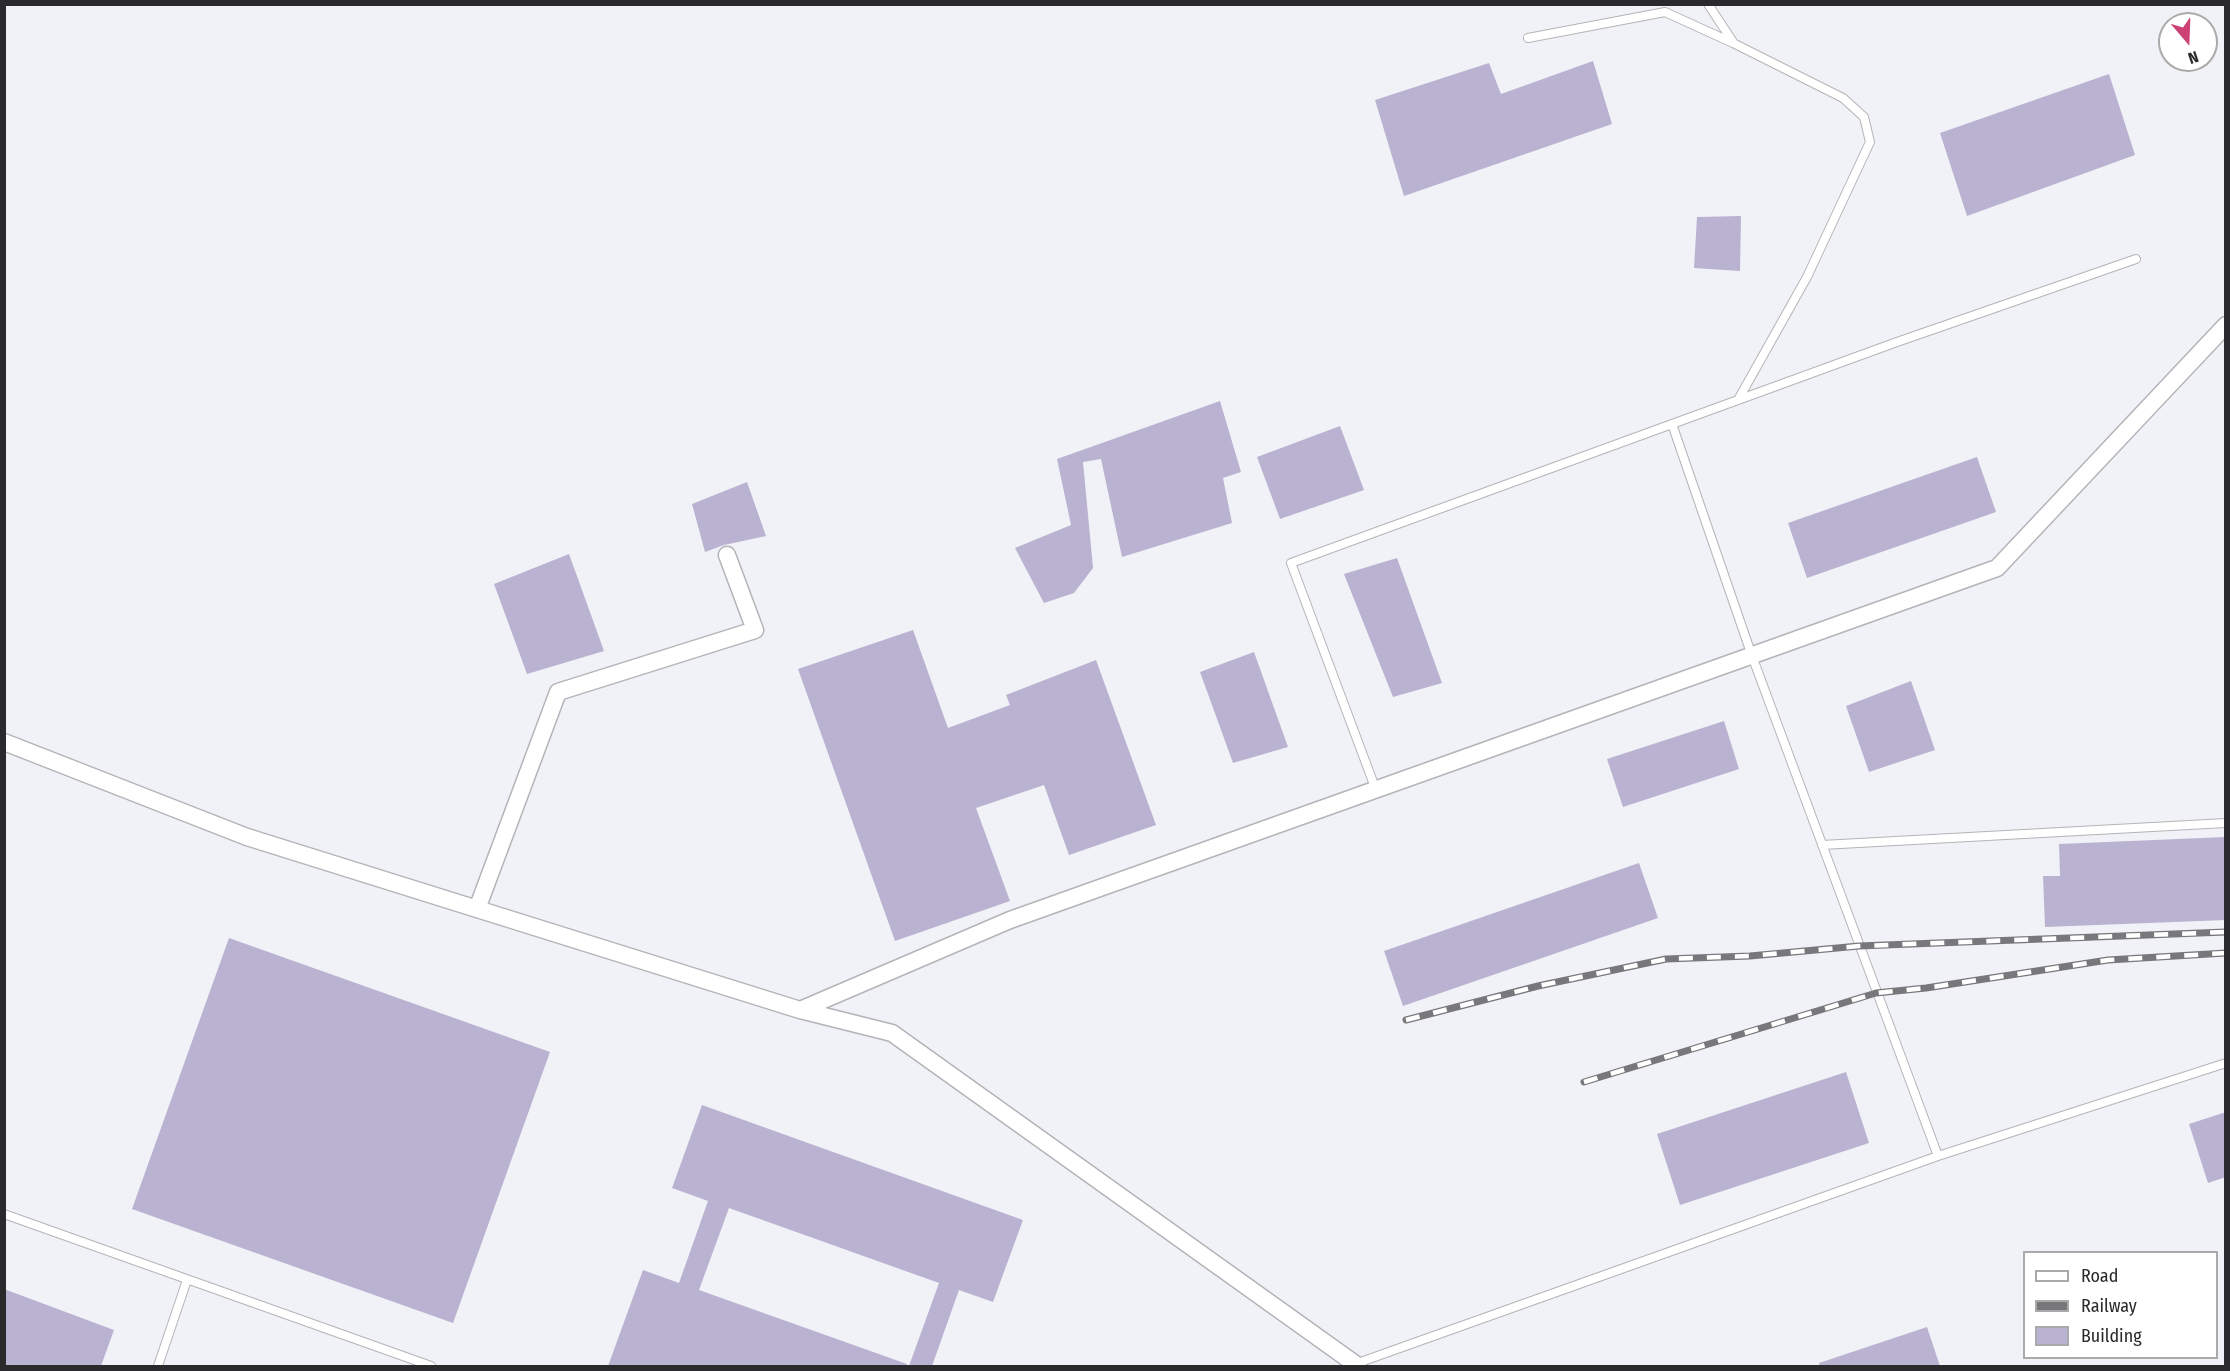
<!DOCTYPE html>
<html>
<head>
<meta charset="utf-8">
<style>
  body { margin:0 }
  #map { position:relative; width:2230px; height:1371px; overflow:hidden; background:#f1f2f7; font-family:"Fira Sans Condensed",sans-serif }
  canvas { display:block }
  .frame { position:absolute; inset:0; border:6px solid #2a2a2c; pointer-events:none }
  .legend { position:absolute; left:2023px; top:1251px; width:195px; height:108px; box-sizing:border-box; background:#fff; border:2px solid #aaaaab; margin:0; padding:8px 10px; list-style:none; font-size:18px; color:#2a2a2c }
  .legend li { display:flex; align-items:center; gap:12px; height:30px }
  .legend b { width:30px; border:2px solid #aaaaab }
  .north { position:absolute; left:2158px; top:12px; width:60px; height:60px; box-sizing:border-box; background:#fff; border:2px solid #aaaaab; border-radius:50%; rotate:161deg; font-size:16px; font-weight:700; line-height:24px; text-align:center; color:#2a2a2c }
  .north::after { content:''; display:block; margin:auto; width:21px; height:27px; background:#cd4275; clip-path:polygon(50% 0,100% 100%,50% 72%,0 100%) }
</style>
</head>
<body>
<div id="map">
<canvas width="2230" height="1371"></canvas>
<div class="frame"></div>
<ul class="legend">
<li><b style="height:8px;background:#fff"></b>Road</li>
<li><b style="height:8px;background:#78787c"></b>Railway</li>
<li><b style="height:16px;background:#b9b2d1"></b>Building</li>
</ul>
<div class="north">N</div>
</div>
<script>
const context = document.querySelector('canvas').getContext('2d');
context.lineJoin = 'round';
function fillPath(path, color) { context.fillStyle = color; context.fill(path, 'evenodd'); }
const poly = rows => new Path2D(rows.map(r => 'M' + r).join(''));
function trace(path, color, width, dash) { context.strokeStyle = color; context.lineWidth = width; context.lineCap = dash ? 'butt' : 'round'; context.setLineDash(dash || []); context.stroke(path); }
fillPath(poly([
  [1593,61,1612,124,1404,196,1375,100,1489,63,1501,94],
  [2109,74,2135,155,1967,216,1940,133],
  [1741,216,1740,271,1694,268,1697,217],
  [1220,401,1241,472,1223,478,1232,523,1122,557,1101,459,1083,462,1093,568,1074,593,1044,603,1015,548,1071,525,1057,459],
  [1340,426,1364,490,1280,519,1257,457],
  [1977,457,1996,512,1807,578,1788,523],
  [747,482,766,536,724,545,705,552,692,504],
  [569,554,604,651,527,674,494,584],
  [1397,558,1442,683,1393,697,1344,574],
  [913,630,948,728,1010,705,1006,695,1096,660,1156,825,1069,855,1044,785,976,808,1010,901,895,941,798,669],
  [1254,652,1288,747,1233,763,1200,672],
  [1911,681,1935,750,1869,772,1846,706],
  [1724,721,1739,769,1623,807,1607,759],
  [2226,837,2226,920,2045,927,2043,876,2060,876,2059,844],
  [1639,863,1658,918,1403,1006,1384,951],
  [229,938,550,1052,453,1323,132,1209],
  [1846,1072,1869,1143,1680,1205,1657,1134],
  [702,1105,1023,1220,993,1302,959,1290,932,1366,909,1366,939,1283,729,1208,699,1290,907,1364,906,1366,608,1366,643,1270,679,1283,708,1201,672,1188],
  [2226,1112,2226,1177,2208,1183,2189,1124],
  [4,1289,114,1330,101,1366,4,1366],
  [1927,1327,1940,1366,1820,1366,1819,1363]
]), '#b9b2d1');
const service = poly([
  [1708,4,1733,42],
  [1528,38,1665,12,1733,43,1843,98,1864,117,1870,142,1807,277,1738,400],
  [1376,790,1291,563,1897,342,2136,259],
  [1822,845,2226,823],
  [1938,1156,2226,1063],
  [4,1214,431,1366],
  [1355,1364,1938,1156,1752,656,1672,424],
  [158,1366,187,1280]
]);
const minor = poly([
  [4,742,247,837,800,1010,892,1033,1358,1366],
  [477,909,558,692,755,630,727,555],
  [800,1010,1010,920,1997,568,2226,325]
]);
trace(service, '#b3b4b8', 10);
trace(minor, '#b3b4b8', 19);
trace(service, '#fff', 8);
trace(minor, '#fff', 16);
const rail = poly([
  [1406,1020,1538,986,1666,959,1750,956,1859,946,2226,932],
  [1584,1082,1876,993,1926,988,2108,960,2226,953]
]);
trace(rail, '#78787c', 7);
trace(rail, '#fff', 4.5, [14]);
</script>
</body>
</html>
